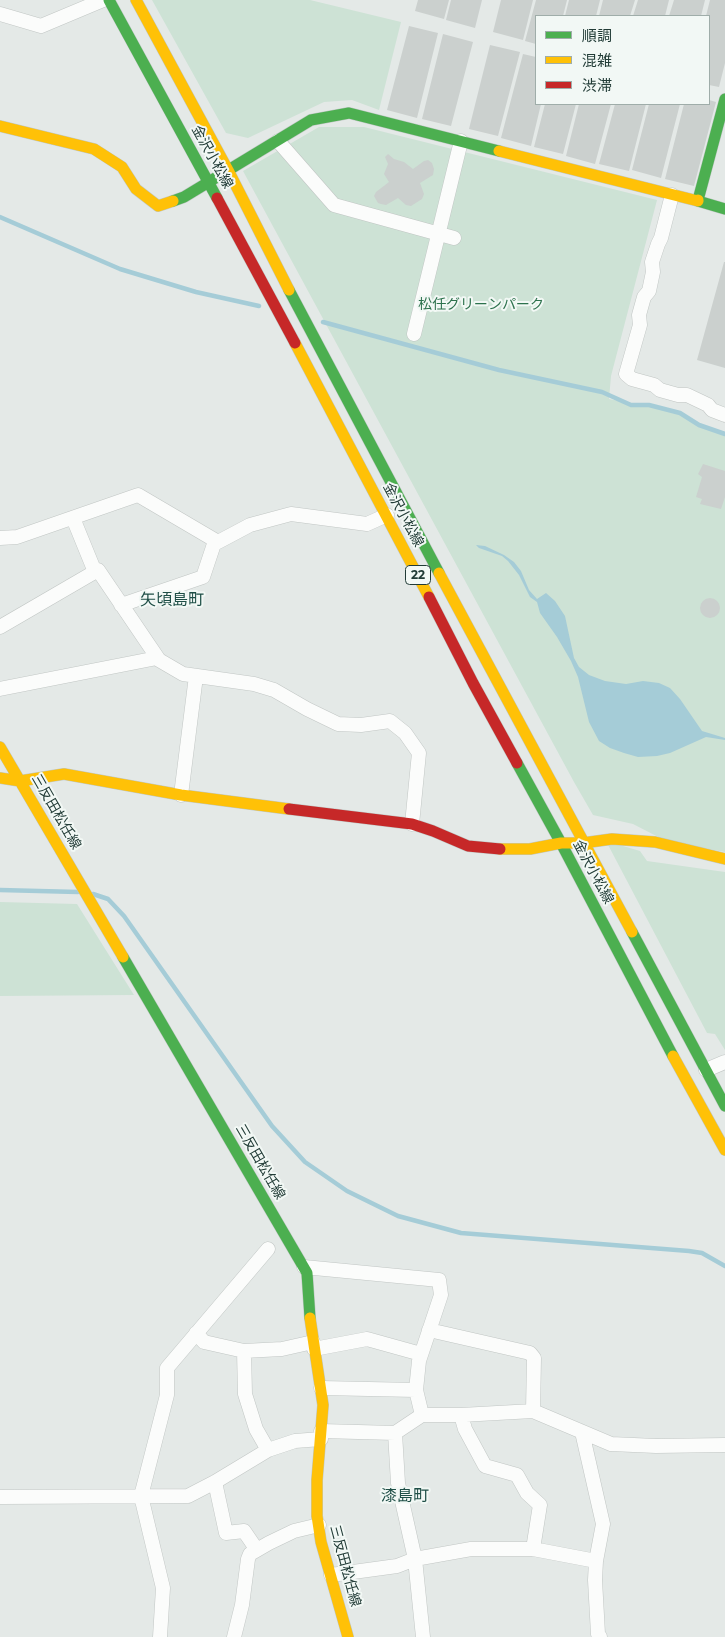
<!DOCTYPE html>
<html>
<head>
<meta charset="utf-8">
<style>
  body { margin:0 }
  #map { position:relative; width:725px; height:1637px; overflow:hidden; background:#e4e9e7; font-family:Montserrat,"Noto Sans JP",sans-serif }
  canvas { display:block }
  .legend { position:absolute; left:535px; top:15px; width:175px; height:90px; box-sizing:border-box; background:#f2f8f5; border:1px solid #9fada9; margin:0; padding:6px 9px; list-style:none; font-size:15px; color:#223c37 }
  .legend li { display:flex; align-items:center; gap:10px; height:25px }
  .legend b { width:25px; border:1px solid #9fada9 }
</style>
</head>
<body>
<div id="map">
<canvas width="725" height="1637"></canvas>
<ul class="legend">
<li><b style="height:6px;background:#4caf50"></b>順調</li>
<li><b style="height:6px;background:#ffc107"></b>混雑</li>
<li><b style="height:6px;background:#c62828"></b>渋滞</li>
</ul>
</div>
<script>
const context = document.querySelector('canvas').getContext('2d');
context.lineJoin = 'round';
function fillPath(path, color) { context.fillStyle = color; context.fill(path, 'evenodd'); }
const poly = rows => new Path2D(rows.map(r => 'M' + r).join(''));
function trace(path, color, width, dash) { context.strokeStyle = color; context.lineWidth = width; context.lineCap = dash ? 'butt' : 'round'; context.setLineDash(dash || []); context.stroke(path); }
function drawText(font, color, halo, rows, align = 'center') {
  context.font = font + ' Montserrat,"Noto Sans JP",sans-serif'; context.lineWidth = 4; context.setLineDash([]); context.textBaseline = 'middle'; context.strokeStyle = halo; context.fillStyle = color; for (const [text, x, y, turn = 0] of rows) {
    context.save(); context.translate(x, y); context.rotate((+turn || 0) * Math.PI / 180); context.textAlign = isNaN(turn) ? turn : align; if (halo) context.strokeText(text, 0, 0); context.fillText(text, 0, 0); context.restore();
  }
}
fillPath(poly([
  [152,0,310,0,401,22,379,110,352,100,324,102,248,138,226,133],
  [319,127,364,127,657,200,611,376,609,399,673,411,725,436,725,852,668,842,633,824,593,815,574,782,243,171],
  [606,841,640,851,647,861,725,872,725,1050,715,1034,707,1033],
  [0,902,77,904,134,995,0,996]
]), '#cde2d5');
fillPath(poly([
  [476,545,485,546,504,555,514,562,521,571,529,590,537,599,546,593,555,601,565,616,574,658,579,667,589,675,605,681,626,684,643,681,659,683,670,688,680,699,702,731,725,738,725,740,706,737,670,753,657,756,638,757,624,753,610,748,599,741,589,722,578,677,571,661,557,637,540,613,537,602,530,597,519,575,508,561,502,556,479,548]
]), '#a5ccd7');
trace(poly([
  [0,217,120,269,196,292,259,306],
  [323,322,499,370,602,392,631,405,649,405,680,413,699,425,725,434],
  [0,890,78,892],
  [93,894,108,899,124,916,272,1126,305,1162,347,1191,398,1216,461,1233,689,1251,702,1253,725,1266]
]), '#a5ccd7', 4.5);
fillPath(poly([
  [418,0,449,0,444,19,415,11],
  [451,0,482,0,475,28,446,20],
  [501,0,533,0,523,40,493,32],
  [536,0,567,0,563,16,536,16,536,44,525,41],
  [569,0,600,0,596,16,565,16],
  [603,0,635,0,630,16,599,16],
  [638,0,669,0,665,16,633,16],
  [674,0,705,0,701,16,669,16],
  [710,0,725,0,725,63,719,87,709,85,709,16,706,16],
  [409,26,438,33,417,118,387,110],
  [443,34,473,42,451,126,422,119],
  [490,45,520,52,498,136,469,129],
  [523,54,536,57,536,104,541,104,531,146,501,138],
  [709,100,716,102,694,186,665,179,684,104,709,104],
  [545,104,576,104,563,154,534,147],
  [579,104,611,104,595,164,566,156],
  [615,104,646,104,629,171,599,164],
  [649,104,680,104,661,178,632,170],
  [388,154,394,159,404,162,413,169,424,161,428,160,432,163,434,169,433,175,420,183,424,194,422,199,411,206,406,205,398,198,386,205,381,204,378,203,374,196,376,192,389,182,384,174,388,164,385,157],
  [724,262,725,262,725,368,697,360],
  [703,464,725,471,725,497,721,509,700,504,702,499,696,497,702,477,698,474],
  '700 608a10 10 0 1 1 20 0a10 10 0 1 1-20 0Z'
]), '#cbd0ce');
const street = poly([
  [0,14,41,26,103,0],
  [278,141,334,205,454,238],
  [672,195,661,238,658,244,652,262,653,272,649,291,644,297,639,315,640,325,626,374,632,379,654,385,660,390,678,395,687,395,708,405,712,410,725,415],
  [414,334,461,141],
  [73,518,95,572],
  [0,538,17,537,138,495,218,542,250,525,291,514,367,524,387,515],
  [121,605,203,577,215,541],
  [0,627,98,570,159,660,183,674,254,684,274,690,307,709,338,724,361,725,390,721,405,733,419,753,412,824],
  [0,689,157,658],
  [181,795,196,676],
  [706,1070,725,1062],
  [304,1267,439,1280,441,1295,419,1361,416,1390,422,1415],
  [429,1330,530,1353,534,1358,533,1411],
  [196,1333,204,1342,244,1351,282,1349,313,1342],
  [314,1349,367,1339,421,1354],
  [244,1351,245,1394,256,1429,268,1450],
  [321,1388,416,1390],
  [461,1415,465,1429,485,1466,517,1475,527,1493,540,1505,533,1549,596,1561,595,1580,598,1634,600,1637],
  [321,1431,395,1433,422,1415,461,1415,533,1411,611,1444,656,1446,725,1445],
  [582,1432,603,1524,596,1561],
  [395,1433,398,1483,415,1559,423,1637],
  [215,1482,226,1533,244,1531,257,1550],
  [0,1497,188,1496,215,1482,268,1450,295,1441,321,1439],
  [331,1575,397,1566,415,1559,471,1549,533,1549],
  [160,1637,163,1588,141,1496,167,1395,167,1368,268,1249],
  [234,1637,242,1605,248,1559,250,1554,269,1543,294,1531,319,1525]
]);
const fast = poly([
  [109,0,217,198],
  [698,200,725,99],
  [173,201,184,197,311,120,349,113,499,151],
  [698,201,725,209],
  [289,290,439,573],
  [517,763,561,843,673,1056],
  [632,932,725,1106],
  [123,957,307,1273,310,1318]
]);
const slow = poly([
  [136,0,228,170,289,290],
  [0,126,94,149,122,167,136,189,158,206,173,201],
  [499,151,698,201,698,200],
  [295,343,429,597],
  [439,573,632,932],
  [0,747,123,957],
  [0,778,20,781,64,774,181,795,289,809],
  [500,849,530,849,561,843,583,843,612,839,655,842,725,859],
  [673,1056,725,1150],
  [310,1318,323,1405,317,1480,317,1516,321,1542,348,1637]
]);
const jam = poly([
  [217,198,295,343],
  [429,597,473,683,517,763],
  [289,809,412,824,433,831,468,846,500,849]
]);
trace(street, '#c1c6c4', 15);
trace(fast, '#bfc7c4', 12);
trace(slow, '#bfc7c4', 12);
trace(jam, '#bfc7c4', 12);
trace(street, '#fbfcfb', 14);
trace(fast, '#4caf50', 11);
trace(slow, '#ffc107', 11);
trace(jam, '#c62828', 11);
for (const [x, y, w] of [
  [418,575,25]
]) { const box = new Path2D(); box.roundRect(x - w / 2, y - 9.5, w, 19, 4); context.fillStyle = '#f2f8f5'; context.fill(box); trace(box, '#223c37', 1); }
drawText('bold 12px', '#223c37', null, [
  ["22",418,575]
]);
drawText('14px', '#223c37', '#f2f8f5', [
  ["金沢小松線",212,157,61],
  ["金沢小松線",403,515,62],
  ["三反田松任線",56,812,60],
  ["金沢小松線",593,872,62],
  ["三反田松任線",260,1162,60],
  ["三反田松任線",345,1566,75]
]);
drawText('14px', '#2d724d', '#f2f8f5', [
  ["松任グリーンパーク",481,305]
]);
drawText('16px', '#1e4e46', '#f2f8f5', [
  ["矢頃島町",172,600],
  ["漆島町",405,1496]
]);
</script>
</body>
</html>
